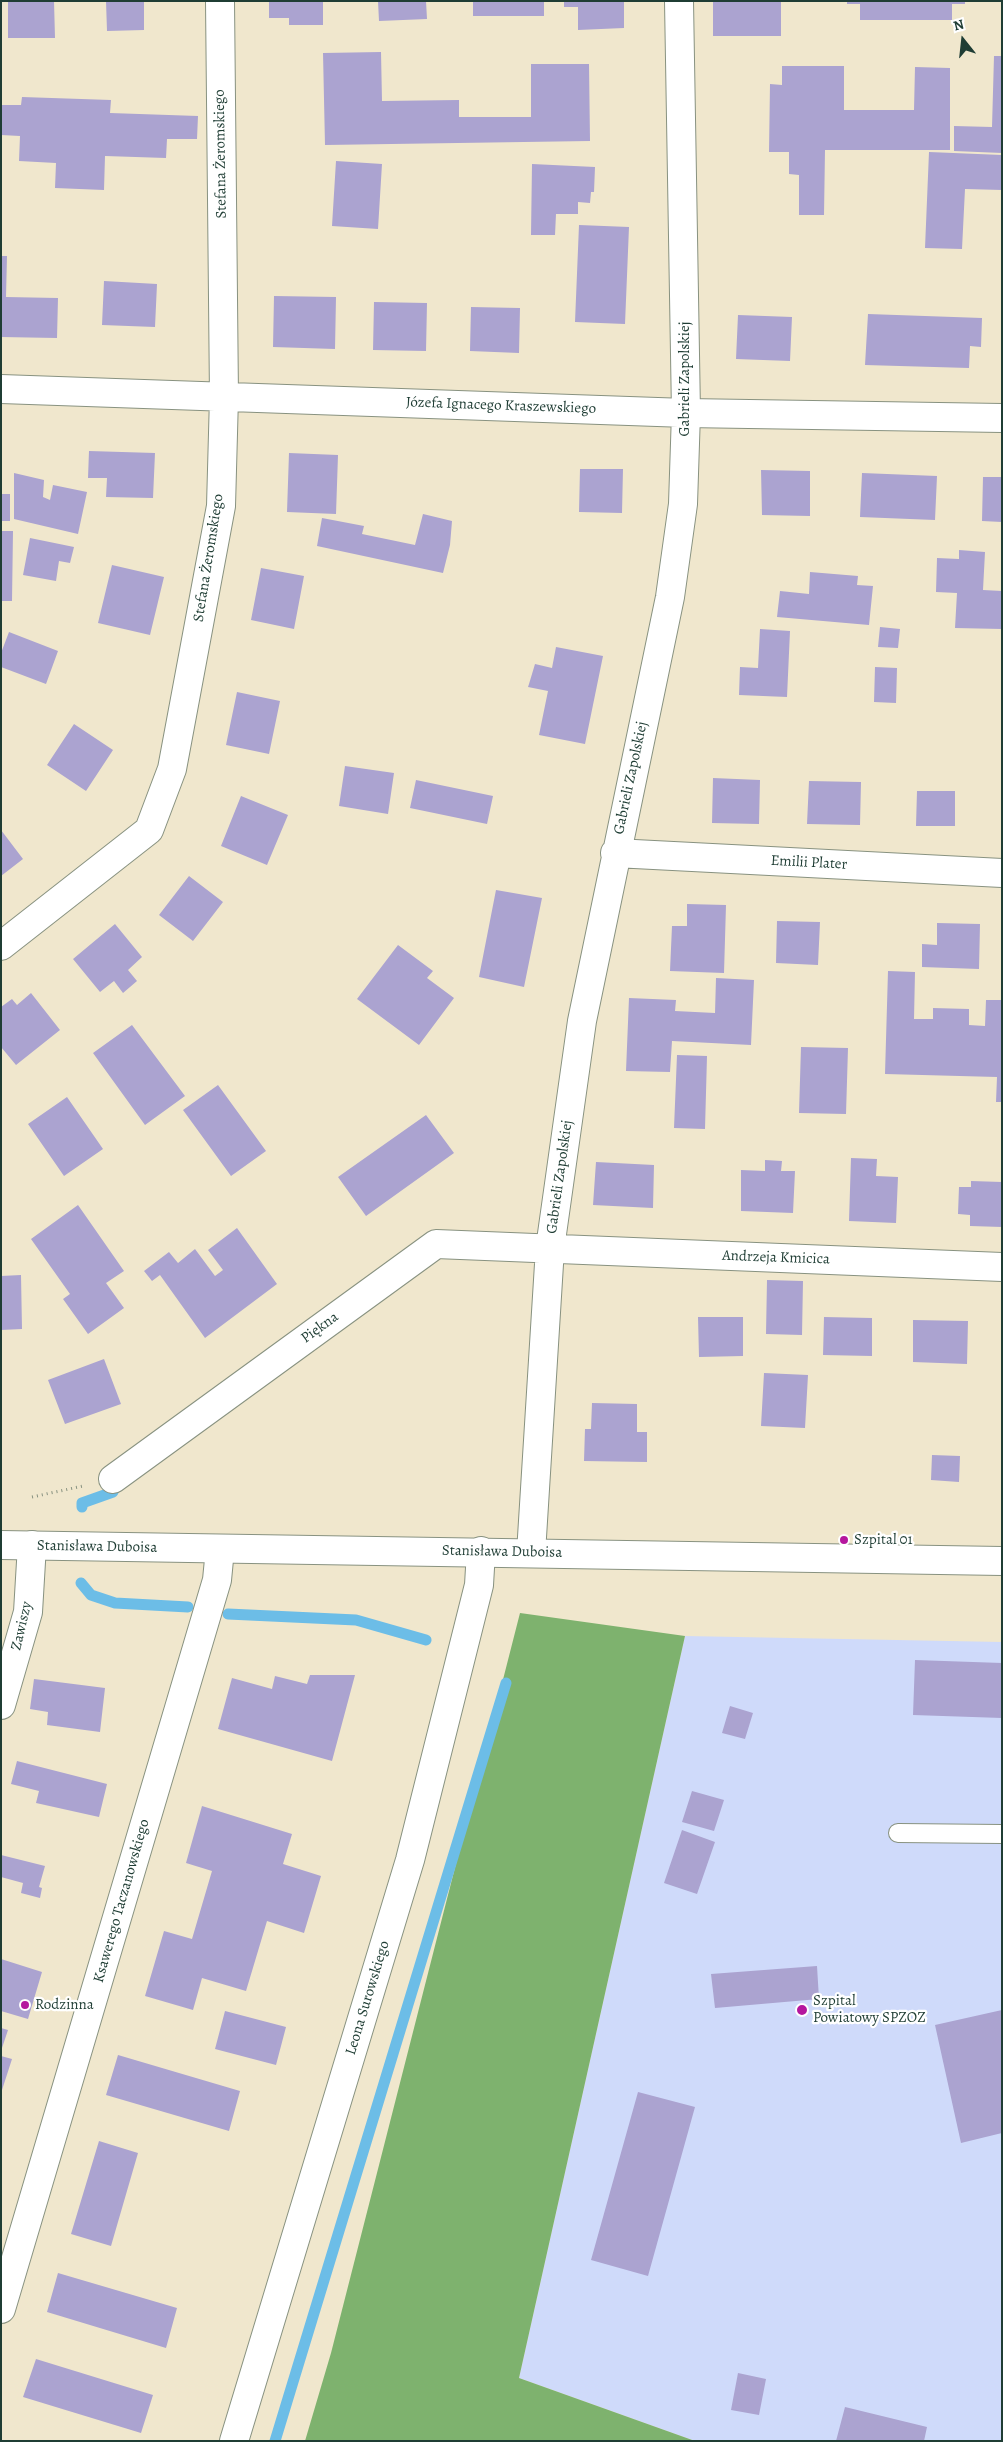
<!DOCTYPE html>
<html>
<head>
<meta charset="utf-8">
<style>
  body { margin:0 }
  #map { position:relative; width:1003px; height:2442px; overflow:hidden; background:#f0e7cd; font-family:Alegreya,serif }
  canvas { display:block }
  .frame { position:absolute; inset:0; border:2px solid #1f3d34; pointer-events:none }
  .north { position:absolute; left:938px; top:15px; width:50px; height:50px; -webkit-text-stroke:4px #fff; paint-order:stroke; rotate:344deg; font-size:14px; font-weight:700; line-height:20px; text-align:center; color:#1f3d34 }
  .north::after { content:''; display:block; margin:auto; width:18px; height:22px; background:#1f3d34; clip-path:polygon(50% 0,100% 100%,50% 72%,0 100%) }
</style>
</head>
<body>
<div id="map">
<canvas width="1003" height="2442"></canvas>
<div class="frame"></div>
<div class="north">N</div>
</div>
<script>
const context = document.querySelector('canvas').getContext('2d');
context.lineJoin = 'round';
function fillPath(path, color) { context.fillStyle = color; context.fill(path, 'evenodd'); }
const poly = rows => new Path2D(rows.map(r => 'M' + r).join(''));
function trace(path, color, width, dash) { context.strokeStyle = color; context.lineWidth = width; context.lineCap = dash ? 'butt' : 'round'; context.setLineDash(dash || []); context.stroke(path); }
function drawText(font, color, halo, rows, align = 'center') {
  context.font = font + ' Alegreya,serif'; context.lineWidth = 4.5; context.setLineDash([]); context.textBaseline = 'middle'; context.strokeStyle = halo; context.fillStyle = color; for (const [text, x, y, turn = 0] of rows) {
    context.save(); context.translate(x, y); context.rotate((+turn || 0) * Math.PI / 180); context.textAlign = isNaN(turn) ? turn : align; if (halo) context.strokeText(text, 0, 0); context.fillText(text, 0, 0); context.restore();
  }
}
fillPath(poly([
  [685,1636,1002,1642,1002,2441,695,2441,519,2378]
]), '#cfdafa');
fillPath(poly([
  [520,1613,685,1636,519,2378,695,2441,305,2441,331,2353]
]), '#7eb26e');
trace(poly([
  [82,1507,82,1503,113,1492],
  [81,1583,91,1595,115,1603,188,1607],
  [228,1614,356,1620,426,1640],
  [275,2441,506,1683]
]), '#6cbde7', 11);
fillPath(poly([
  [8,1,54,1,55,38,8,38],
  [106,1,144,1,144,30,107,31],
  [269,1,323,1,323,25,289,25,289,18,269,18],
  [378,1,426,1,427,19,379,21],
  [473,1,544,1,544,16,473,16],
  [564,1,624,1,624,28,578,30,578,7,564,7],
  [713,1,781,1,781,36,713,36],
  [847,1,965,1,965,4,952,4,952,20,860,20,860,4,847,4],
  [381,52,382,101,459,100,459,117,531,117,531,64,589,64,590,141,325,145,323,53],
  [994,56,1002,56,1002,153,954,151,954,126,992,127],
  [782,66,844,66,844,110,914,110,915,67,950,68,950,150,825,150,824,215,799,215,799,175,789,174,789,152,769,152,770,84,782,85],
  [22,97,111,100,110,113,198,116,197,139,167,139,166,158,105,156,104,190,55,188,56,163,19,161,20,136,1,135,1,105,21,105],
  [929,152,1002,155,1002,190,965,189,962,249,925,248],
  [336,161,382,164,378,229,332,226],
  [532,164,595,167,594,192,591,192,590,203,578,202,578,214,556,214,555,235,531,235],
  [579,225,629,227,625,324,575,322],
  [1,256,7,256,6,297,58,298,57,338,1,337],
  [104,281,157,284,155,327,102,325],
  [274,296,336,297,335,349,273,347],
  [374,302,427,303,426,351,373,350],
  [471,307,520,308,519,353,470,351],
  [868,314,982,318,981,347,970,346,969,368,865,365],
  [738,315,792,317,790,361,736,359],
  [89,451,155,453,153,498,106,497,107,478,88,478],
  [289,453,338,455,336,514,287,512],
  [580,469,623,469,622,513,579,512],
  [761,470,810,471,810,516,762,515],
  [14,473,44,480,43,497,50,500,53,485,87,492,78,534,14,519],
  [862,473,937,476,935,520,860,517],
  [983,477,1002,477,1002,522,982,521],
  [1,494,10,494,10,521,1,521],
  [423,514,452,521,450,545,443,573,317,546,322,518,364,526,362,534,415,545],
  [1,531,13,531,12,601,1,601],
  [30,538,74,547,70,563,59,561,56,581,23,575],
  [959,550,985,552,983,590,1002,591,1002,629,955,628,957,593,936,592,937,558,959,559],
  [112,565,164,577,150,635,98,623],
  [261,568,304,576,294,629,251,620],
  [810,572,858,576,857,585,873,586,869,625,777,617,780,591,809,594],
  [880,627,900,629,898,648,878,647],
  [760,629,790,631,787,697,739,695,740,667,758,668],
  [9,632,58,651,46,684,1,667,1,653],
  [556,647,603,656,585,744,539,735,548,691,528,687,529,684,535,664,552,668],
  [875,667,897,668,896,703,874,702],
  [237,692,280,701,269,754,226,745],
  [74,724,113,750,86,791,47,765],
  [345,766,394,773,388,814,339,806],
  [713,778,760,780,759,824,712,823],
  [416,780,493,796,487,824,410,808],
  [809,781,861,782,860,825,807,824],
  [917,791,955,791,955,826,916,826],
  [241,796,288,815,267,865,221,846],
  [1,830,23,859,1,876],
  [189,876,223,902,193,941,159,915],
  [496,890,542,898,524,987,479,977],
  [687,904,726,905,724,973,670,971,672,926,687,926],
  [777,921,820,922,818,965,776,963],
  [937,923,980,924,979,969,922,967,922,944,937,945],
  [115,924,142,957,128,970,137,981,123,993,114,981,100,992,73,959],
  [398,945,433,971,427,978,454,998,419,1045,357,999],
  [888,971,915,972,914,1019,933,1019,933,1008,969,1009,969,1025,985,1026,986,1000,1002,1000,1002,1102,996,1102,997,1077,885,1074],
  [716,978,754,980,751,1045,672,1041,670,1072,626,1071,629,998,676,1000,675,1011,715,1013],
  [31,993,60,1030,16,1065,1,1047,1,1007,12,999,17,1005],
  [132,1025,185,1096,145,1125,93,1053],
  [801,1047,848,1048,846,1114,799,1113],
  [677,1055,707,1056,705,1129,674,1128],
  [218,1085,266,1151,231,1176,183,1110],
  [67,1097,103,1149,64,1176,28,1124],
  [426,1115,454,1153,366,1216,338,1177],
  [851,1158,877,1159,876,1176,898,1177,896,1223,849,1221],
  [765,1160,782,1161,781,1171,795,1171,793,1213,741,1211,741,1170,765,1171],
  [596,1162,654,1165,653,1208,593,1205],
  [971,1181,1002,1182,1002,1227,970,1226,970,1215,958,1214,959,1187,971,1187],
  [78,1205,124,1271,106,1283,124,1308,88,1334,63,1299,70,1294,31,1239],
  [237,1228,277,1284,205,1338,160,1275,152,1281,144,1271,169,1252,178,1263,195,1249,215,1276,223,1270,208,1250],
  [21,1275,22,1329,1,1330,1,1276],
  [767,1280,803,1281,802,1335,766,1334],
  [698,1317,743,1317,743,1356,699,1357],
  [824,1317,872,1318,872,1356,823,1355],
  [913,1320,968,1321,967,1364,913,1362],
  [104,1359,121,1404,65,1424,48,1380],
  [764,1373,808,1375,805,1428,761,1426],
  [592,1403,637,1404,637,1432,647,1432,647,1462,584,1461,585,1429,591,1429],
  [932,1455,960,1456,959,1482,931,1480],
  [915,1660,1002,1663,1002,1718,913,1715],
  [310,1675,355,1675,332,1761,218,1729,232,1678,272,1689,275,1676,307,1684],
  [34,1679,105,1688,100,1732,47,1725,48,1712,30,1709],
  [730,1706,753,1713,745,1739,722,1733],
  [17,1761,107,1784,99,1817,36,1803,39,1791,11,1784],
  [692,1791,724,1800,714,1831,682,1822],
  [202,1806,292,1834,283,1864,321,1876,304,1933,267,1921,246,1991,202,1978,193,2010,145,1996,164,1931,192,1939,212,1871,186,1863],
  [682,1830,715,1842,697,1894,664,1883],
  [1,1855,45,1866,39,1887,42,1888,40,1898,21,1893,23,1883,1,1877],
  [1,1959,42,1972,28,2019,1,2011],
  [817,1966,819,1999,715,2008,711,1974],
  [1002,2010,1002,2133,961,2143,935,2025],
  [225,2011,286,2027,276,2065,215,2049],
  [1,2028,8,2030,2,2048,1,2048],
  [118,2055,240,2091,229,2131,106,2095],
  [1,2056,12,2059,2,2090,1,2090],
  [638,2092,695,2107,648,2276,591,2260],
  [99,2141,138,2153,111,2246,71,2234],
  [58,2273,177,2308,166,2348,47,2312],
  [36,2359,153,2395,141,2433,23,2397],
  [738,2373,766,2379,759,2415,731,2410],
  [845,2407,927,2427,924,2441,836,2441]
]), '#aba3d0');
const lane = poly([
  [898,1833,1002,1834]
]);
const street = poly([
  [1,389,686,413,1002,418],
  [615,853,1002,873],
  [1,946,149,830,172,769,221,506,224,397,220,1],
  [113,1479,436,1244,1002,1267],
  [531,1553,550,1248,582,1021,670,597,683,504,686,413,679,1],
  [1,1705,28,1612,32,1545],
  [1,2309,217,1580,220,1549],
  [234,2441,410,1860,479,1585,481,1551]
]);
const secondary = poly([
  [1,1545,1002,1561]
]);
trace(lane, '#889280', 20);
trace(street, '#889280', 30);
trace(secondary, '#889280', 30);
trace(poly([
  [32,1497,83,1486]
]), '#889280', 3, [1, 4]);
trace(lane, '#fff', 18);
trace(street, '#fff', 28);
trace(secondary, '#fff', 28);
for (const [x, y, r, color] of [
  [844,1540,5,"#b5179e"],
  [25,2005,5,"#b5179e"],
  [802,2010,6,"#b5179e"]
]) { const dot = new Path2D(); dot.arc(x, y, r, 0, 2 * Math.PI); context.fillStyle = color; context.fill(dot); trace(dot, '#fff', 2); }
drawText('15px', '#1f3d34', '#fff', [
  ["Stefana Żeromskiego",221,154,-91],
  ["Gabrieli Zapolskiej",685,379,-90],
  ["Józefa Ignacego Kraszewskiego",501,406,2],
  ["Stefana Żeromskiego",209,558,-81],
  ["Gabrieli Zapolskiej",631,778,-78],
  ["Emilii Plater",809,863,3],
  ["Gabrieli Zapolskiej",560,1177,-82],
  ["Andrzeja Kmicica",776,1258,2],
  ["Piękna",320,1328,-36],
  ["Stanisława Duboisa",97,1547,1],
  ["Stanisława Duboisa",502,1552,1],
  ["Zawiszy",22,1626,-77],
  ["Ksawerego Taczanowskiego",122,1901,-74],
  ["Leona Surowskiego",368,1998,-73]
]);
drawText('15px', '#1f3d34', '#fff', [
  ["Szpital 01",854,1540],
  ["Szpital",813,2001],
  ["Powiatowy SPZOZ",813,2018],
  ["Rodzinna",35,2005]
], 'left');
</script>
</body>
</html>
